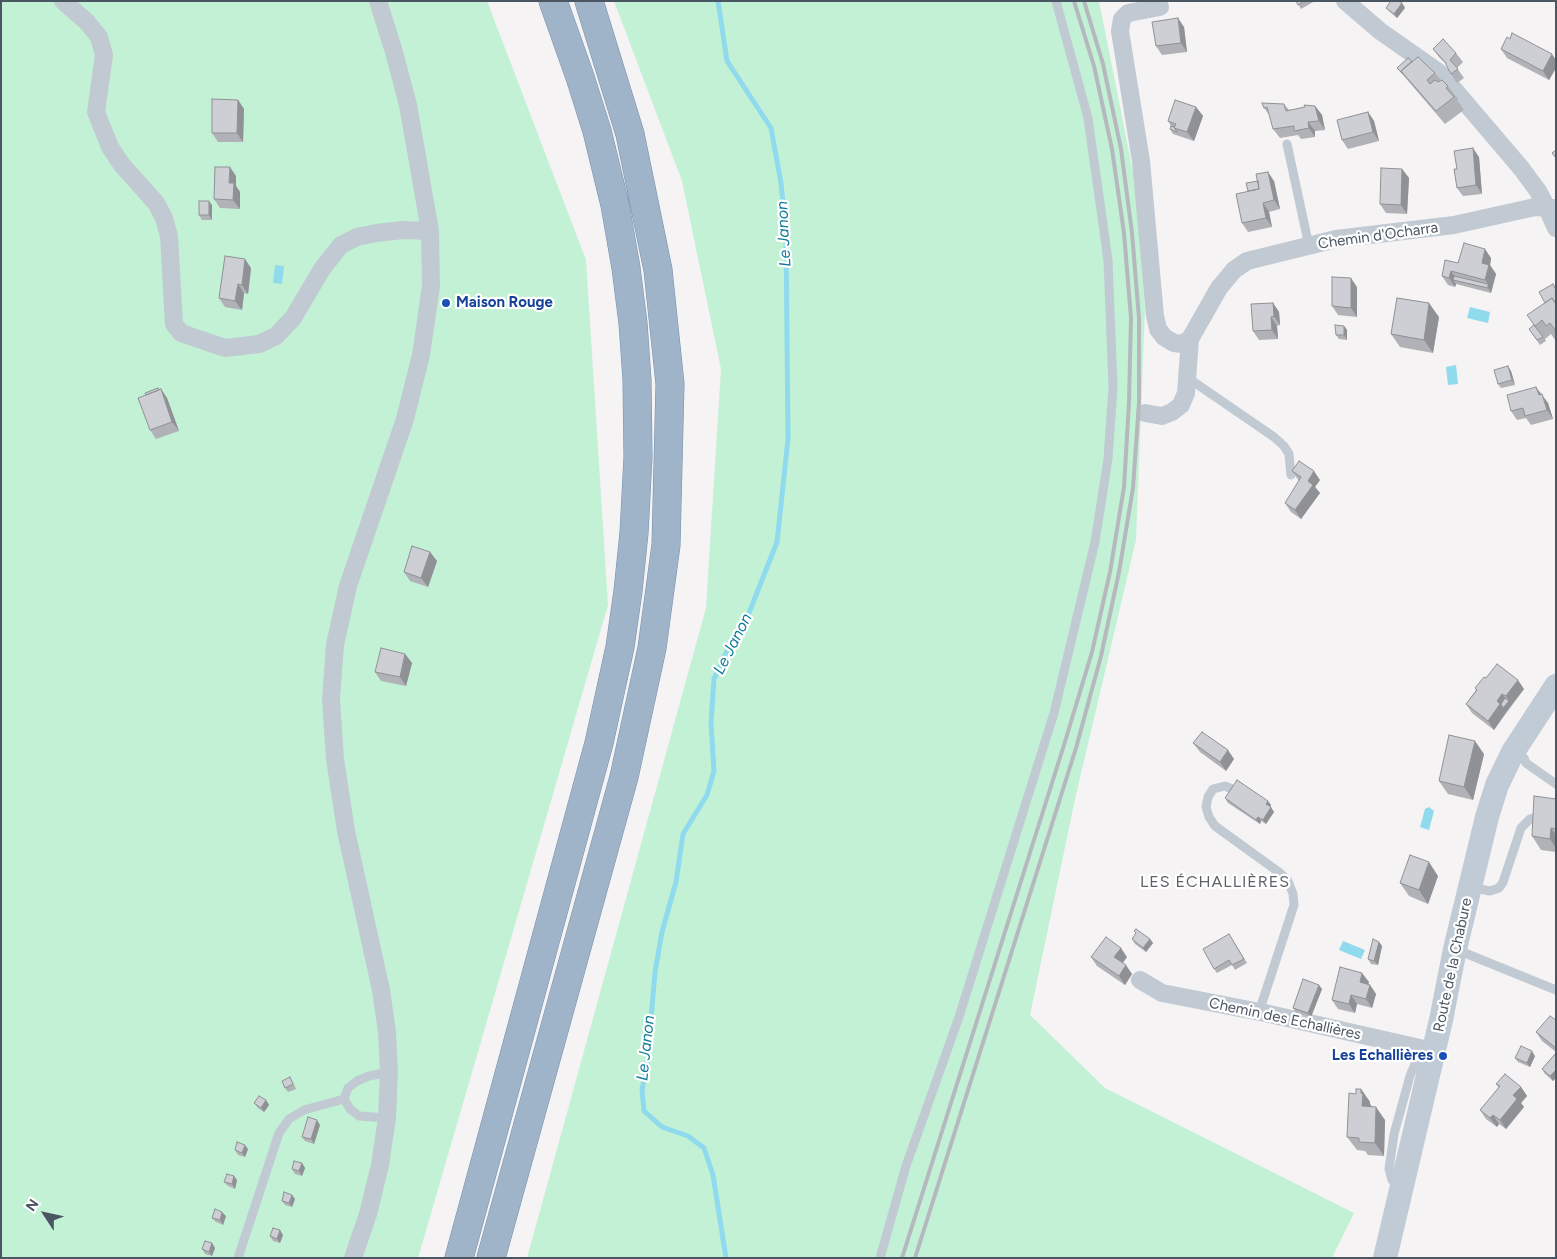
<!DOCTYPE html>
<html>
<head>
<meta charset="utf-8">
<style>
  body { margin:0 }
  #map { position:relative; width:1557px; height:1259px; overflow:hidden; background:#f5f3f3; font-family:Figtree,sans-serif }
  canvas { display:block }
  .frame { position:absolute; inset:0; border:2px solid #4a5661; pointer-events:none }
  .north { position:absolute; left:20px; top:1189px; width:50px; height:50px; -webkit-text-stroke:4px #fff; paint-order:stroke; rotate:305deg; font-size:14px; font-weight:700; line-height:20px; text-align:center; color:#4a5661 }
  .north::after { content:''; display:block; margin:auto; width:18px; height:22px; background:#4a5661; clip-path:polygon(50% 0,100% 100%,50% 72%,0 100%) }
</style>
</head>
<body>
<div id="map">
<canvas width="1557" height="1259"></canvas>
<div class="frame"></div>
<div class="north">N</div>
</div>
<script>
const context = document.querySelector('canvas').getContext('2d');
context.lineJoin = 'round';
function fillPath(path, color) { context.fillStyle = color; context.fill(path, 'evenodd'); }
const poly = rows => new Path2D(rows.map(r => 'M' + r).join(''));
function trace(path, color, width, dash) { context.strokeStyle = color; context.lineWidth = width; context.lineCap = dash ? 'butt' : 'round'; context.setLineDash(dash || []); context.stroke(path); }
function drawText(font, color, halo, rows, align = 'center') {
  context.font = font + ' Figtree,sans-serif'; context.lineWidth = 4.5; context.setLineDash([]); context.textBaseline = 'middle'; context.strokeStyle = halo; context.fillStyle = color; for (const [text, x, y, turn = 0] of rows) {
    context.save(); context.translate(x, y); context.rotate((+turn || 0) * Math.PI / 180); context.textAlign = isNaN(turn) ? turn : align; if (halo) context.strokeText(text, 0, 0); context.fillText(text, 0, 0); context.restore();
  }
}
fillPath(poly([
  [1,1,487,1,586,260,608,605,418,1258,1,1258],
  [614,1,1099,1,1135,182,1145,309,1136,540,1075,799,1030,1015,1105,1088,1354,1213,1332,1258,527,1258,706,608,721,369,682,181]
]), '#c3f1d5');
fillPath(poly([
  [275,265,284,266,282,284,273,283],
  [1470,307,1490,312,1488,323,1467,318],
  [1456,365,1458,384,1448,385,1446,367],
  [1429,807,1434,811,1429,830,1420,827,1425,809],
  [1343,941,1365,950,1361,959,1339,950]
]), '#90daee');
trace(poly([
  [718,1,727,61,771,128,781,183,786,234,788,439,777,542,747,618,731,642,714,679,711,723,714,771,707,795,683,834,676,882,662,932,655,972,647,1065,642,1090,644,1111,662,1127,688,1136,704,1148,713,1175,726,1258]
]), '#90daee', 5);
const trunk = poly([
  [459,1258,599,743,620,647,628,591,634,533,638,457,637,380,633,323,626,268,615,205,597,131,580,77,553,1],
  [491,1258,624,777,652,648,666,545,670,384,658,270,630,134,589,1]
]);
trace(trunk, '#7690ad', 29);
trace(poly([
  [1287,144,1309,246],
  [1188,378,1274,437,1284,446,1289,454,1291,475],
  [1514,752,1524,758,1526,763,1556,784],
  [1232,789,1225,786,1213,789,1208,797,1206,807,1209,817,1215,826,1280,873,1288,881,1293,894,1294,905,1259,1012],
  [1470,887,1490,891,1499,888,1503,882,1521,828,1530,819,1539,817],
  [1455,949,1556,990],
  [387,1118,359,1116,350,1109,344,1099,348,1088,357,1081,369,1076,389,1072],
  [1400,1184,1392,1180,1389,1169,1394,1134,1410,1076,1415,1064,1425,1049],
  [238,1258,279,1133,289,1119,304,1110,344,1099],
  [880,1258,906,1166,959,1017,1054,713,1095,542,1108,459,1113,387,1108,260,1088,118,1056,1]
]), '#c1cad2', 9);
trace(poly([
  [63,1,87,22,99,37,104,55,96,112,110,147,122,165,156,203,164,218,169,236,174,324,181,333,225,348,259,344,276,336,293,318,322,269,341,245,357,237,376,233,403,230,430,231],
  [1345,1,1380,31,1437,71,1452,87,1521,168,1538,191,1547,208,1555,208],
  [1160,7,1128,13,1122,19,1120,31,1141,161,1155,316,1158,329,1164,337,1174,343,1182,344,1190,339,1219,288,1234,270,1247,261,1336,239,1454,225,1535,207,1547,208,1556,228],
  [1145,413,1162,416,1172,412,1181,405,1186,393,1190,339],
  [1140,980,1162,993,1265,1013,1433,1051],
  [353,1258,368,1214,380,1165,387,1118,389,1072,387,1032,381,990,346,831,335,759,331,699,335,645,348,586,405,419,421,355,431,286,430,231,408,105,394,52,378,1]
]), '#c1cad2', 18);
trace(poly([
  [1385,1258,1441,1020,1455,949,1487,817,1497,785,1513,752,1556,686]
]), '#c1cbd6', 24);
trace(trunk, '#9fb4c9', 28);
trace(poly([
  [902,1258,1064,745,1092,652,1110,572,1124,487,1129,402,1131,318,1124,233,1112,149,1094,66,1074,1],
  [915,1258,1076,748,1101,656,1119,572,1133,488,1139,403,1139,318,1132,233,1121,149,1103,64,1084,1]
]), '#b5b8bd', 4);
fillPath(poly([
  [1296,1,1315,1,1301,9],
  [1402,3,1405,8,1397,18,1390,12,1386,8],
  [1184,27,1187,52,1162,55,1156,46],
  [1510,39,1556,60,1556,68,1549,80,1507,58,1501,49],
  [1433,49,1456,53,1463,62,1457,68,1464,78,1457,83,1451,74,1446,64,1439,57],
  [1412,61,1435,73,1441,80,1448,86,1458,99,1457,100,1464,110,1445,124,1397,68],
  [238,100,244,109,243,142,218,142,212,133],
  [1284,104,1289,110,1315,106,1322,115,1325,130,1315,131,1315,137,1301,139,1298,135,1280,138,1273,129,1270,116,1264,108],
  [1196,107,1203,116,1194,141,1173,134,1170,129,1171,126,1168,121],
  [1368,112,1374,121,1379,141,1348,149,1342,140],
  [1479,157,1482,194,1463,196,1457,188,1457,169],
  [1402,169,1409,178,1407,214,1386,213,1380,204],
  [236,176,236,186,240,192,240,209,220,208,214,199],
  [1274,181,1280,209,1269,212,1272,227,1248,232,1242,223,1248,191],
  [212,205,212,220,202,220,199,215],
  [1491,258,1490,265,1496,274,1491,293,1456,284,1455,287,1448,285,1442,276,1458,263],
  [251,268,248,294,244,293,242,310,225,307,219,298],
  [1553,284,1556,288,1556,339,1555,340,1551,334,1545,339,1546,341,1540,345,1529,329,1534,325,1545,303],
  [1357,287,1357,317,1338,315,1332,306],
  [1273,303,1279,312,1280,325,1277,326,1278,339,1259,340,1253,331],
  [1439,317,1433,353,1400,347,1391,334],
  [1344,326,1347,330,1347,340,1339,339,1336,335],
  [1511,371,1515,385,1501,388,1498,384],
  [161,389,167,398,179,431,156,439,150,430,159,390],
  [1541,394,1548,403,1553,419,1531,425,1526,418,1517,420,1511,411],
  [1292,471,1320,480,1315,487,1320,493,1301,519,1291,512,1285,503,1299,481],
  [430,552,437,561,428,587,410,581,404,572],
  [405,654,412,663,406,686,381,681,375,672],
  [1486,678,1524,689,1494,730,1472,713,1466,704,1476,690,1475,688],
  [1193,743,1234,759,1226,771,1200,752],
  [1484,754,1473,800,1448,794,1439,781],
  [1225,798,1268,801,1271,805,1270,807,1274,812,1266,824,1261,821,1260,824,1228,803],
  [1556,799,1556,852,1541,850,1532,836],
  [1438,876,1428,904,1409,896,1400,883],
  [1229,934,1247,963,1235,970,1232,965,1217,973,1214,969],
  [1132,939,1150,939,1153,943,1146,952,1135,944],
  [1379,942,1382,946,1378,965,1371,964,1368,959],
  [1091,957,1127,957,1123,963,1132,974,1125,985,1097,966],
  [1369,982,1368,984,1370,985,1376,994,1372,1008,1357,1004,1355,1013,1338,1009,1332,1000],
  [1322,989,1311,1017,1296,1013,1293,1008],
  [1556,1020,1556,1052,1542,1041,1536,1032],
  [1556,1053,1553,1081,1545,1074,1542,1069],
  [1535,1056,1530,1067,1518,1062,1515,1058],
  [293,1082,296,1089,288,1092,285,1088],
  [1496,1084,1521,1087,1527,1096,1521,1103,1524,1107,1506,1129,1499,1124,1497,1127,1486,1119,1480,1110,1499,1088],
  [1361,1089,1370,1102,1370,1104,1372,1107,1385,1120,1384,1156,1368,1155,1365,1151,1357,1150,1347,1137,1356,1094],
  [266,1100,269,1105,264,1112,258,1108,254,1103],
  [320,1125,314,1144,305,1141,302,1137],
  [248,1149,245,1157,238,1155,235,1150],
  [302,1163,305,1168,302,1176,295,1174,292,1169],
  [237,1180,235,1189,228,1186,224,1182],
  [292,1195,295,1199,292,1207,285,1205,282,1201],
  [226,1216,223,1225,216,1222,212,1218],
  [283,1235,280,1243,273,1241,270,1236],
  [212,1243,215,1248,212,1256,205,1254,202,1249]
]), '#b0b2b7');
fillPath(poly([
  [1402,3,1405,8,1397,18,1394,14],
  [1178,18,1184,27,1187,52,1181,43],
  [1552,54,1556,60,1556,68,1549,80,1543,71],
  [238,100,244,109,243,142,237,133],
  [1315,106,1322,115,1325,130,1319,121],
  [1196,107,1203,116,1194,141,1187,132],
  [1368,112,1374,121,1379,141,1373,132],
  [1308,122,1315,131,1315,137,1309,128],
  [1473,148,1479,157,1482,194,1476,185],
  [230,167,236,176,236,186,240,192,240,209,233,200,229,183],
  [1402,169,1409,178,1407,214,1401,205],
  [1268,172,1274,181,1280,209,1274,200],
  [209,201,212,205,212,220,209,215],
  [1263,203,1269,212,1272,227,1266,218],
  [1485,249,1491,258,1490,265,1496,274,1491,293,1488,288,1488,284,1485,280,1482,263],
  [245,259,251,268,248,294,242,285],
  [1451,271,1457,280,1453,280,1456,284,1455,287,1449,278],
  [1351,278,1357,287,1357,317,1351,308],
  [238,284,244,293,242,310,235,301],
  [1273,303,1279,312,1280,325,1274,316],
  [1429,303,1439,317,1433,353,1424,340],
  [1271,317,1277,326,1278,339,1272,330],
  [1344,326,1347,330,1347,340,1344,335],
  [1508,366,1511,371,1515,385,1512,380],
  [1536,387,1548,403,1553,419,1547,410,1539,395],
  [161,389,167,398,179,431,172,422],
  [1314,471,1320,480,1315,487,1320,493,1301,519,1295,510,1308,481],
  [430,552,437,561,428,587,421,578],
  [405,654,412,663,406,686,400,677],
  [1518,680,1524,689,1506,712,1503,708,1506,712,1494,730,1488,721,1497,701,1502,694,1508,702,1509,701,1506,696],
  [1475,741,1484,754,1473,800,1464,787],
  [1228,750,1234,759,1226,771,1220,762],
  [1268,801,1271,805,1269,808,1266,804],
  [1271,807,1274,812,1266,824,1263,820],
  [1258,817,1261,821,1260,824,1256,820],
  [1551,828,1556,835,1556,848,1550,839],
  [1429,862,1438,876,1428,904,1419,890],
  [1150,939,1153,943,1146,952,1143,948],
  [1379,942,1382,946,1378,965,1374,961],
  [1121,948,1127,957,1120,966,1114,957],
  [1126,965,1132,974,1125,985,1119,976],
  [1362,973,1369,982,1366,991,1360,982],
  [1319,985,1322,989,1311,1017,1308,1013],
  [1370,985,1376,994,1372,1008,1366,999],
  [1351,995,1357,1004,1355,1013,1349,1004],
  [1532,1051,1535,1056,1530,1067,1527,1063],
  [1556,1070,1556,1078,1553,1081,1550,1076],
  [1521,1087,1527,1096,1521,1103,1524,1107,1506,1129,1500,1120,1513,1095],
  [1361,1089,1370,1102,1370,1104,1372,1107,1362,1106,1361,1093],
  [266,1100,269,1105,264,1112,261,1108],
  [1376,1107,1385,1120,1384,1156,1375,1143],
  [1493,1115,1499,1124,1497,1127,1490,1118],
  [317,1120,320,1125,314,1144,311,1139],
  [245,1145,248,1149,245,1157,242,1153],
  [302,1163,305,1168,302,1176,299,1171],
  [234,1176,237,1180,235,1189,232,1184],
  [292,1195,295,1199,292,1207,289,1203],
  [222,1212,226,1216,223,1225,220,1220],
  [280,1230,283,1235,280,1243,277,1239],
  [212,1243,215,1248,212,1256,209,1252]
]), '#909195');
const building = poly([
  [1296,1,1304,1,1298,5,1296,1],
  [1391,1,1399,1,1402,3,1394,14,1386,8,1391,1],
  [1178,18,1181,43,1156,46,1152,22,1178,18],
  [1512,33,1552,54,1543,71,1501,49,1507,37,1510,39,1512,33],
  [1443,39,1456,53,1450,60,1458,69,1451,74,1446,65,1446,63,1433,49,1443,39],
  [1418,57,1435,73,1427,80,1430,84,1435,80,1438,82,1442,80,1448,86,1446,88,1454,97,1436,111,1401,71,1418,57],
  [1408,58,1412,61,1401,71,1403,74,1397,68,1408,58],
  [212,99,238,100,237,133,212,133,212,99],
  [1175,100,1196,107,1187,132,1174,128,1176,124,1168,121,1175,100],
  [1262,103,1284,104,1286,111,1305,107,1304,105,1315,106,1319,121,1308,122,1309,128,1294,131,1294,126,1273,129,1267,107,1264,108,1262,103],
  [1368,112,1373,132,1342,140,1337,120,1368,112],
  [1171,126,1174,127,1177,132,1170,129,1171,126],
  [1473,148,1476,185,1457,188,1454,169,1457,169,1454,151,1473,148],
  [1556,150,1556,158,1552,153,1556,150],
  [215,167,230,167,229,183,234,183,233,200,214,199,215,167],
  [1381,168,1402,169,1401,205,1380,204,1381,168],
  [1268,172,1274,200,1263,203,1266,218,1242,223,1236,194,1259,189,1256,174,1268,172],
  [1258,181,1259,189,1248,191,1246,183,1258,181],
  [199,201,209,201,209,215,199,215,199,201],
  [1464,243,1485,249,1482,263,1489,265,1485,280,1451,271,1449,278,1442,276,1445,260,1458,263,1464,243],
  [225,256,245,259,242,285,238,284,235,301,219,298,225,256],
  [1454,276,1488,284,1488,288,1453,280,1454,276],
  [1332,277,1351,278,1351,308,1332,306,1332,277],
  [1553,284,1556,290,1556,304,1552,298,1545,303,1539,292,1553,284],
  [1397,298,1429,303,1424,340,1391,334,1397,298],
  [1552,298,1556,304,1556,331,1550,323,1546,326,1542,320,1535,326,1527,315,1552,298],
  [1273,303,1274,316,1271,317,1272,330,1253,331,1251,304,1273,303],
  [1335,325,1344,326,1344,335,1336,335,1335,325],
  [1534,325,1543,337,1537,340,1529,329,1534,325],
  [1508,366,1512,380,1498,384,1494,370,1508,366],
  [1536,387,1539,395,1542,394,1547,410,1525,416,1523,408,1511,411,1507,395,1536,387],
  [158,388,159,390,146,395,145,393,158,388],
  [161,389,172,422,150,430,138,398,161,389],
  [1299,461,1314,471,1308,481,1313,485,1295,510,1285,503,1301,477,1292,471,1299,461],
  [412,546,430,552,421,578,404,572,412,546],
  [381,648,405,654,400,677,375,672,381,648],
  [1497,664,1518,680,1506,696,1502,694,1497,701,1500,704,1488,721,1466,704,1477,690,1475,688,1484,677,1486,678,1497,664],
  [1505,698,1509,701,1503,708,1501,704,1505,698],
  [1202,732,1228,750,1220,762,1193,743,1202,732],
  [1449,735,1475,741,1464,787,1439,781,1449,735],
  [1237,780,1268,801,1266,804,1271,807,1263,820,1258,817,1256,820,1225,798,1237,780],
  [1534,796,1556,799,1556,829,1551,828,1550,839,1532,836,1534,796],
  [1410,855,1429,862,1419,890,1400,883,1410,855],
  [1136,929,1150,939,1143,948,1132,939,1136,933,1134,931,1136,929],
  [1229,934,1244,959,1232,965,1229,960,1214,969,1203,949,1229,934],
  [1106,937,1121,948,1114,957,1126,965,1119,976,1091,957,1106,937],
  [1373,939,1379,942,1374,961,1368,959,1373,939],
  [1340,967,1362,973,1360,982,1370,985,1366,999,1351,995,1349,1004,1332,1000,1340,967],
  [1303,979,1319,985,1308,1013,1293,1008,1303,979],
  [1550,1016,1556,1020,1556,1048,1536,1032,1550,1016],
  [1521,1046,1532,1051,1527,1063,1515,1058,1521,1046],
  [1556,1053,1556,1070,1550,1076,1542,1069,1556,1053],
  [1505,1074,1521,1087,1513,1095,1517,1099,1500,1120,1493,1115,1490,1118,1480,1110,1500,1086,1496,1084,1505,1074],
  [290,1077,293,1084,285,1088,282,1081,290,1077],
  [1356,1089,1361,1089,1361,1093,1363,1094,1362,1106,1376,1107,1375,1143,1359,1142,1359,1138,1347,1137,1349,1093,1356,1094,1356,1089],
  [259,1096,266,1100,261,1108,254,1103,259,1096],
  [308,1117,317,1120,311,1139,302,1137,308,1117],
  [237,1142,245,1145,242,1153,235,1150,237,1142],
  [294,1161,302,1163,299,1171,292,1169,294,1161],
  [227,1174,234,1176,232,1184,224,1182,227,1174],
  [284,1192,292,1195,289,1203,282,1201,284,1192],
  [215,1209,222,1212,220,1220,212,1218,215,1209],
  [273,1228,280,1230,277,1239,270,1236,273,1228],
  [205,1241,212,1243,209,1252,202,1249,205,1241]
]);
fillPath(building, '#cdcfd5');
trace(building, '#909195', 1);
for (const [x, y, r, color] of [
  [446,303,5,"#1a4fb4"],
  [1443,1056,5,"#1a4fb4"]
]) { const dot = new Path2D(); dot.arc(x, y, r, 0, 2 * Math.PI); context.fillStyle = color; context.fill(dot); trace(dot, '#fff', 2); }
drawText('15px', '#4a5661', '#fff', [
  ["Chemin d'Ocharra",1378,236,-8],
  ["Route de la Chabure",1453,965,-78],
  ["Chemin des Echallières",1285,1019,12]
]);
drawText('bold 15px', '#164399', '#fff', [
  ["Maison Rouge",456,303],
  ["Les Echallières",1433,1056,"right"]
], 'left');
drawText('italic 16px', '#0c7c9b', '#fff', [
  ["Le Janon",784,234,-93],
  ["Le Janon",733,644,-63],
  ["Le Janon",646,1048,-84]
]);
context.letterSpacing = '1px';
drawText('16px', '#5f6368', '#fff', [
  ["LES ÉCHALLIÈRES",1215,882]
]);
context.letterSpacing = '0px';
</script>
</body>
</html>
